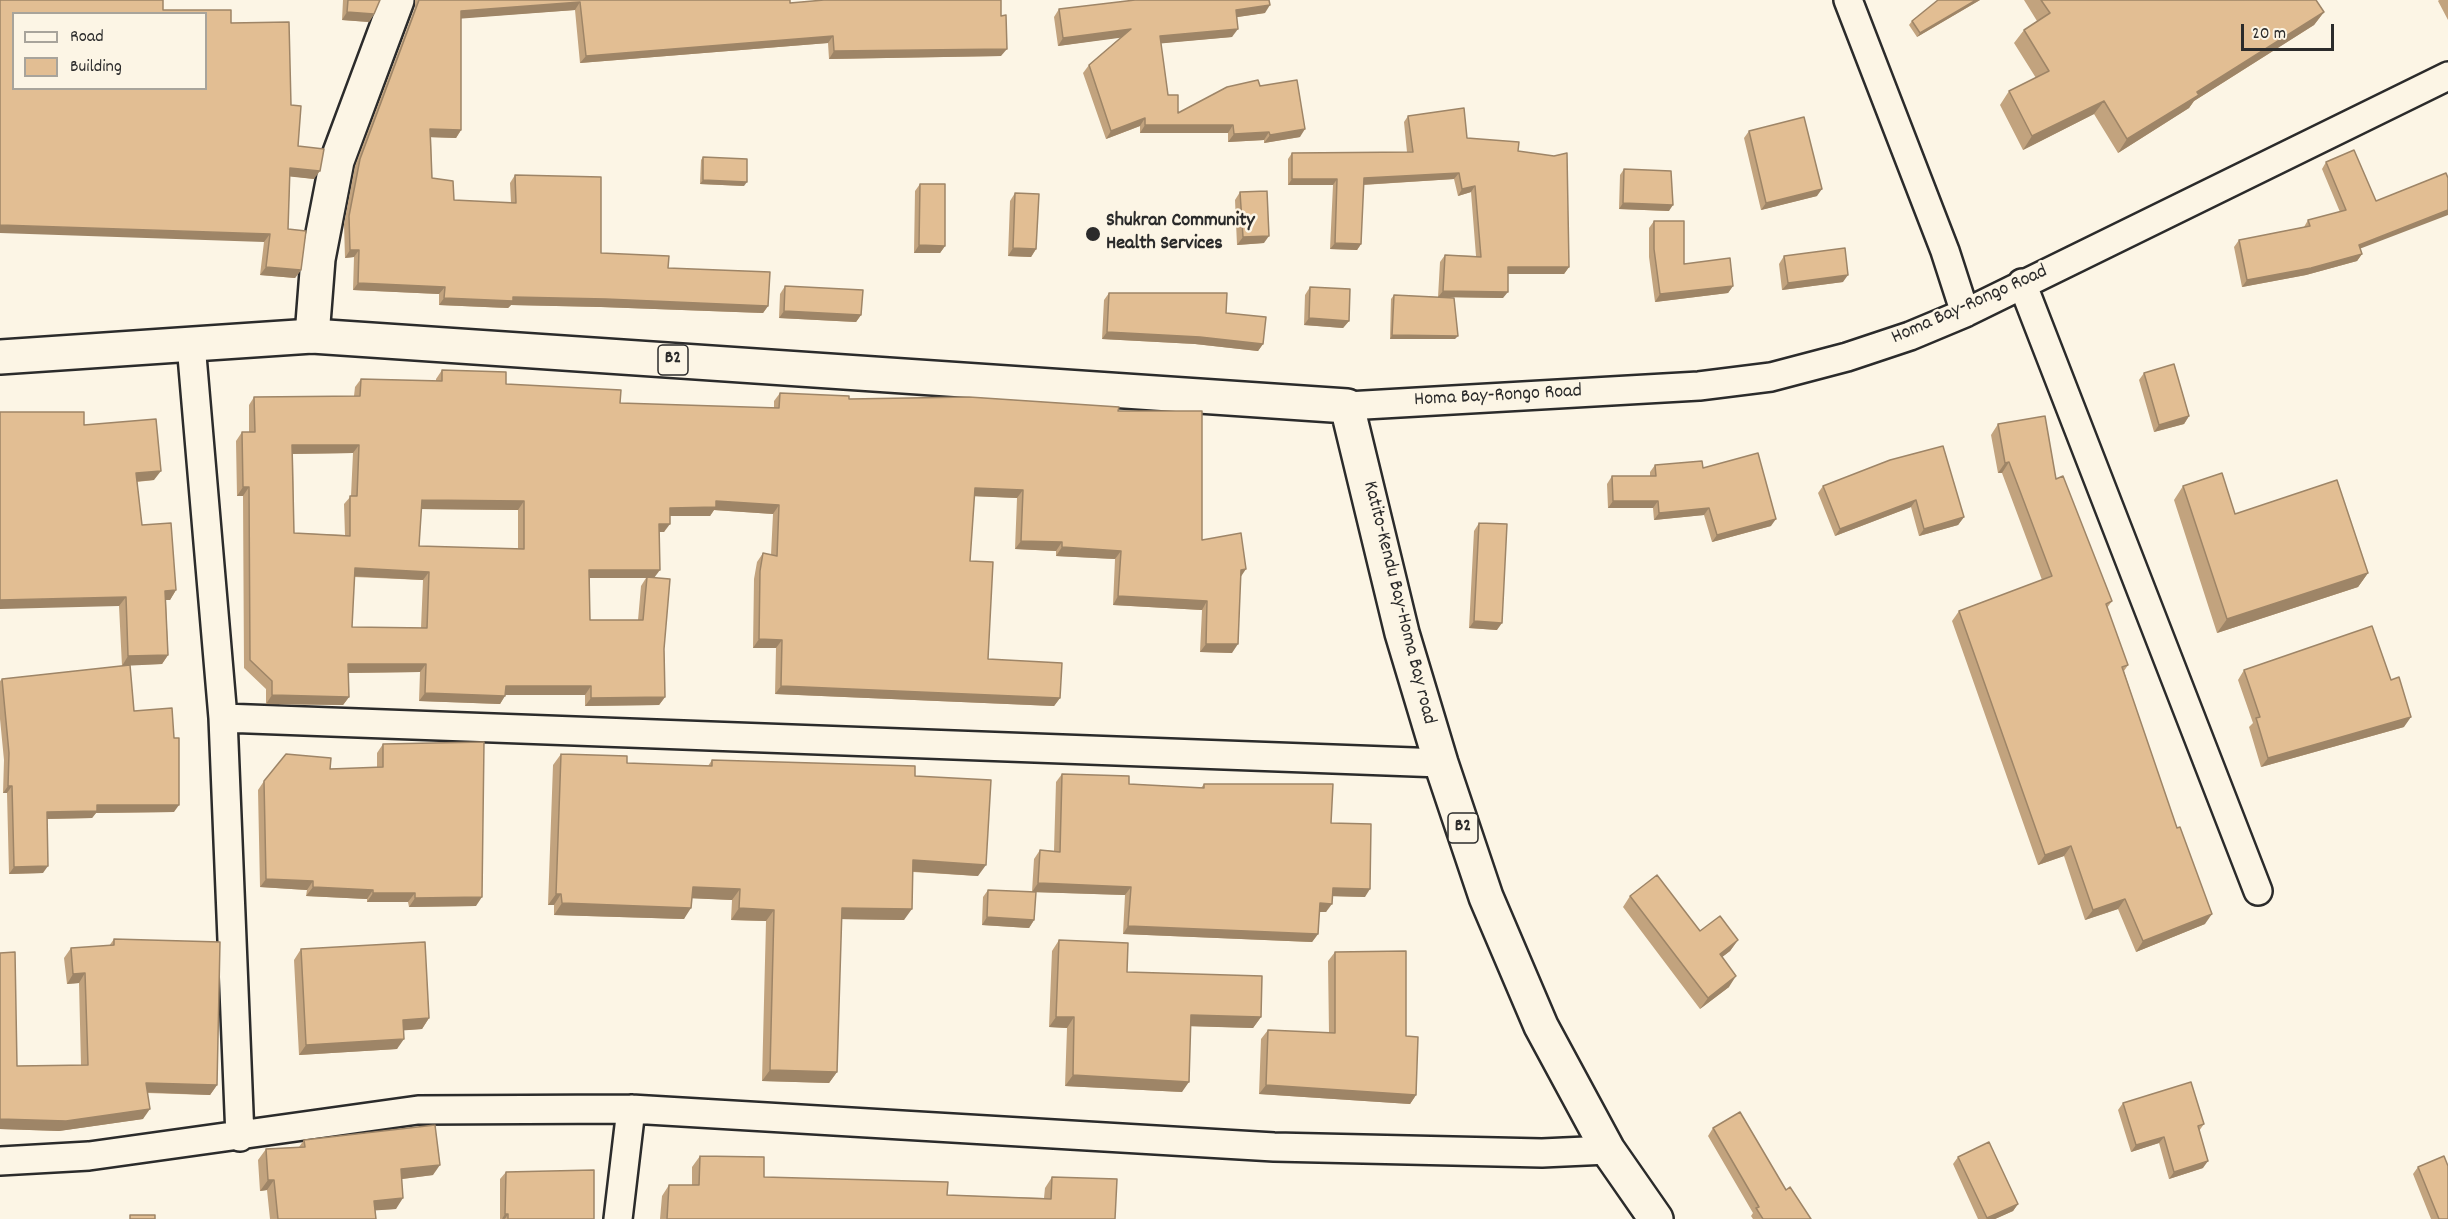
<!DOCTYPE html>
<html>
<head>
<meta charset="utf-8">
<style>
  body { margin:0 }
  #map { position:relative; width:2448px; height:1219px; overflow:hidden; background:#fcf5e5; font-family:Dekko,sans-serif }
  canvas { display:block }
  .legend { position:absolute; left:12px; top:12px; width:195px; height:78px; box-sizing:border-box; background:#fcf5e5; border:2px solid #a8a49b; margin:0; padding:8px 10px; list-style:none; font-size:18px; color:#2b2b2b }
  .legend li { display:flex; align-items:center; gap:12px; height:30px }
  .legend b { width:30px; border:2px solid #a8a49b }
  .scale { position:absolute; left:2241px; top:24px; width:93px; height:27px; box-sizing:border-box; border:3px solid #2b2b2b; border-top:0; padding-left:8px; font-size:18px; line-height:21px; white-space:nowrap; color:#2b2b2b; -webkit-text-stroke:4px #fcf5e5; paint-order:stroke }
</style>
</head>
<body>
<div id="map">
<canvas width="2448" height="1219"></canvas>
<ul class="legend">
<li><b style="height:8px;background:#fcf5e5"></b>Road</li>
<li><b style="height:16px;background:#e2be93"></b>Building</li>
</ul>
<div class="scale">20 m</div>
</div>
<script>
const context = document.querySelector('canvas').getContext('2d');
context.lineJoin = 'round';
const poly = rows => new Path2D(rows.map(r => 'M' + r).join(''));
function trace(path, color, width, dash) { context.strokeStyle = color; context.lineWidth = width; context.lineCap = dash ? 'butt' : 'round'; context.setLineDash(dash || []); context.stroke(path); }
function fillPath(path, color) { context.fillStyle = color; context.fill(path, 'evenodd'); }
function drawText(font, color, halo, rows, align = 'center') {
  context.font = font + ' Dekko,sans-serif'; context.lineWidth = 5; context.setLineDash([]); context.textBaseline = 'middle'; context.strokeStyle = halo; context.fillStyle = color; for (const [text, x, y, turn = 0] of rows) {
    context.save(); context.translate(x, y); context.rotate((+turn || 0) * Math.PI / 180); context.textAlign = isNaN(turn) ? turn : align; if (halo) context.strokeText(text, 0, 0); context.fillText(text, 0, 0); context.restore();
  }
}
const street = poly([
  [1848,0,1945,251,1965,313],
  [2022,283,2258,891],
  [191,344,223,718,240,1137],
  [1347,406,1699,386,1771,377,1847,357,1910,336,1965,313,2448,76],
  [223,718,1441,763],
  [0,1161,89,1156,418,1110,631,1109,1274,1147,1542,1153,1608,1150],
  [618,1219,631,1109]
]);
const secondary = poly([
  [312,336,318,259,337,161,397,0]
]);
const highway = poly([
  [0,357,312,336,1347,406,1402,633,1441,763,1486,897,1541,1026,1608,1150,1656,1219]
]);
trace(street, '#2b2b2b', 32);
trace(secondary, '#2b2b2b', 38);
trace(highway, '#2b2b2b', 38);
trace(street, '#fcf5e5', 27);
trace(secondary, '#fcf5e5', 33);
trace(highway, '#fcf5e5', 33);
fillPath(poly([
  [343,0,380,0,374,14,369,22,342,20],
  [415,0,790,0,790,3,1001,56,829,59,828,43,580,63,575,10,461,18,461,130,456,138,431,137,432,178,454,200,511,203,510,183,515,175,601,253,668,268,768,306,763,313,601,307,511,305,508,308,439,305,439,294,353,290,354,257,345,258,344,224,355,166,415,7],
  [1938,0,1980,0,1917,37,1909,25,1912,21],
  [2024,0,2316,0,2324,12,2314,25,2194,101,2189,108,2118,153,2094,114,2023,150,2000,105,2009,91,2036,78,2014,43,2024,30,2037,21],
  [2439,0,2448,0,2448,20,2438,1],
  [1059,9,1265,13,1237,17,1232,37,1161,43,1168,95,1178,113,1260,86,1300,137,1264,143,1264,140,1228,142,1228,133,1140,133,1140,126,1106,139,1083,73,1089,65,1121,37,1058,46,1054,17],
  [163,10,231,23,291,105,298,146,314,179,290,176,288,229,301,270,295,278,260,275,264,242],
  [1408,116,1467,138,1518,151,1569,267,1564,274,1508,274,1503,298,1445,297,1455,339,1390,339,1391,299,1394,295,1438,297,1440,262,1445,255,1476,256,1471,192,1458,196,1454,179,1363,185,1361,244,1357,250,1330,249,1333,185,1288,185,1288,159,1292,153,1407,152,1404,122],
  [1749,131,1817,196,1761,210,1744,138],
  [2354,150,2360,249,2362,254,2357,261,2306,275,2242,287,2234,247,2239,240,2304,227,2308,220,2340,212,2322,169,2326,162],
  [703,157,744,186,700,184,701,160],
  [1624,169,1669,211,1619,209,1620,175],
  [920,184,945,246,940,253,914,253,915,191],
  [1240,192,1264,243,1237,245,1235,200],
  [1015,193,1036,249,1031,257,1008,256,1010,201],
  [1654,221,1684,264,1733,286,1728,293,1655,302,1649,257,1649,228],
  [1784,256,1843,282,1782,290,1779,264],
  [785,286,861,315,856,322,779,318,780,294],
  [1310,287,1349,321,1343,328,1304,325,1305,295],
  [1109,293,1226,313,1263,344,1258,351,1195,344,1102,339,1104,300],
  [442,370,506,384,620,403,774,408,774,401,780,393,849,399,1118,411,1202,540,1240,577,1232,653,1200,652,1202,610,1113,605,1115,559,1056,556,1056,551,1015,549,1017,498,974,496,970,561,988,659,1060,698,1054,706,775,694,776,648,753,648,754,579,757,562,763,553,771,555,773,514,714,510,710,516,670,516,664,532,659,532,654,578,664,649,665,697,659,705,585,706,585,695,505,695,500,704,419,701,420,672,349,673,349,697,343,705,266,704,266,689,244,668,243,496,237,496,236,441,242,432,249,432,249,405,254,397,354,396,355,387,361,379,436,381,436,379],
  [353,453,351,496,344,504,345,535,294,533,293,454],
  [421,509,518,510,518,549,419,546],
  [354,577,423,580,421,628,352,627],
  [590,578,646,578,641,586,638,620,590,620],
  [2144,373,2189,416,2184,424,2154,432,2139,380],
  [1998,424,2056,479,2112,601,2107,608,2128,665,2124,671,2205,924,2136,952,2118,909,2085,920,2064,856,2038,865,1952,621,1959,611,2042,580,2002,473,1998,473,1991,435],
  [84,425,154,480,137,482,142,525,176,590,170,600,166,600,168,655,162,664,130,665,134,711,174,812,96,813,92,818,47,819,43,873,9,874,7,793,3,793,4,760,0,719,0,681,2,679,122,666,119,606],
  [1890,460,1964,517,1958,525,1919,536,1911,507,1835,536,1818,493,1823,486],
  [1655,465,1703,468,1771,526,1712,542,1704,515,1654,520,1653,508,1608,508,1607,484,1612,476,1650,476,1650,472],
  [2183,486,2235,514,2368,573,2358,587,2217,633,2174,500],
  [1479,523,1497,630,1469,628,1474,531],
  [2244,670,2404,727,2261,767,2249,727,2253,723,2238,680],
  [383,744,476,906,409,907,408,902,367,902,367,899,306,896,307,890,260,887,258,790,264,781,330,769,377,768,377,753],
  [561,754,627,763,708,766,712,760,915,776,978,876,913,872,904,920,841,919,837,1072,829,1083,762,1081,766,921,731,920,732,900,692,898,684,919,554,915,554,905,548,905,553,765],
  [1062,774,1129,784,1201,788,1204,784,1331,823,1365,897,1332,896,1326,912,1319,912,1318,934,1312,942,1123,934,1125,895,1032,892,1034,859,1040,850,1054,851,1056,782],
  [988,890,1034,920,1029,928,982,925,983,897],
  [1630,896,1700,931,1738,940,1730,951,1722,957,1729,987,1700,1009,1623,907],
  [114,939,217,1085,210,1095,147,1093,143,1119,59,1131,0,1129,0,953,17,1066,81,1065,79,983,67,984,64,958,71,948,109,946],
  [1059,940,1127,972,1261,1017,1253,1028,1191,1026,1182,1092,1065,1086,1067,1028,1049,1027,1052,951],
  [301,949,429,1018,422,1029,404,1030,397,1049,299,1055,294,960],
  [1335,952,1406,1036,1416,1095,1410,1104,1259,1094,1261,1039,1268,1030,1329,1033,1328,961],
  [2123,1103,2204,1124,2199,1131,2203,1168,2169,1179,2159,1143,2131,1152,2118,1110],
  [1713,1128,1811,1219,1753,1219,1751,1216,1753,1213,1708,1136],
  [304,1140,433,1175,402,1179,396,1209,375,1210,376,1219,270,1219,267,1190,260,1191,258,1160,266,1149,299,1147],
  [700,1156,764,1177,947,1195,1044,1198,1045,1188,1052,1177,1115,1219,660,1219,662,1196,669,1185,692,1185,692,1167],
  [1958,1157,2018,1204,2013,1211,1995,1219,1978,1219,1953,1164],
  [2418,1167,2448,1219,2431,1219,2413,1174],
  [506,1172,594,1219,500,1219,500,1179]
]), '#c2a37e');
fillPath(poly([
  [1976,0,1980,0,1917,37,1920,33],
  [580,2,575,10,456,19,461,11],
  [1270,5,1265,13,1231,18,1236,10],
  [347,12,374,14,369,22,342,20],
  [2324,12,2314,25,2194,101,2189,108,2118,153,2127,139,2197,92],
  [1131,29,1126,37,1058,46,1063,38],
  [1238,29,1232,37,1155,44,1160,36],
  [833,36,828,43,580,63,586,56],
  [1007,49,1001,56,829,59,834,51],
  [2104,101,2094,114,2023,150,2032,136],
  [1145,118,1140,126,1106,139,1111,131],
  [1145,125,1233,125,1228,133,1140,133],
  [430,129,461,130,456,138,425,137],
  [1305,129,1300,137,1264,143,1270,135],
  [1269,132,1264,140,1228,142,1234,134],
  [290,168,320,171,314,179,285,176],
  [1459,173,1454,179,1359,185,1364,178],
  [1292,179,1337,179,1333,185,1288,185],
  [703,180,747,182,744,186,700,184],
  [1475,186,1471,192,1458,196,1462,189],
  [1822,189,1817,196,1761,210,1766,203],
  [1623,203,1673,205,1669,211,1619,209],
  [2448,210,2448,215,2354,251,2359,245],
  [0,225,270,234,264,242,0,233],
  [1269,236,1264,243,1237,245,1243,237],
  [1335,243,1361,244,1357,250,1330,249],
  [919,245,945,246,940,253,914,253],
  [1013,248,1036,249,1031,257,1008,256],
  [350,250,359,250,354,257,345,258],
  [2362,254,2357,261,2306,275,2242,287,2247,280],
  [266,267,301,270,295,278,260,275],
  [1508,267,1569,267,1564,274,1503,274],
  [1848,275,1843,282,1782,290,1788,283],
  [358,283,445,287,439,294,353,290],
  [1733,286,1728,293,1655,302,1660,294],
  [1443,291,1508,292,1503,298,1438,297],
  [513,297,606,299,768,306,763,313,601,307,511,305,508,308,439,305,444,298],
  [784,311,861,315,856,322,779,318],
  [1309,318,1349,321,1343,328,1304,325],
  [1107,332,1200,337,1263,344,1258,351,1195,344,1102,339],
  [1392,335,1458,336,1455,339,1390,339],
  [2189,416,2184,424,2154,432,2159,425],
  [292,445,359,445,353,453,287,454],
  [2009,462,2002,473,1998,473,2005,463],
  [161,471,154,480,130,482,136,473],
  [243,487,249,487,243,496,237,496],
  [975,488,1023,490,1017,498,969,496],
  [422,500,524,501,518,510,416,509],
  [1916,500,1911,507,1835,536,1840,529],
  [716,501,779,505,773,514,714,510,710,516,664,516,670,508],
  [1613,501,1658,501,1653,508,1608,508],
  [1709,508,1704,515,1654,520,1659,513],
  [1964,517,1958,525,1919,536,1924,529],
  [1776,519,1771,526,1712,542,1717,535],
  [659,524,670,524,664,532,654,532],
  [1021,541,1062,542,1056,551,1015,549],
  [1062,547,1121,551,1115,559,1056,556],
  [355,568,429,572,423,580,349,576],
  [1246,569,1240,578,1241,570],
  [589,570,660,570,654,578,584,578],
  [2368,573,2358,587,2217,633,2227,619],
  [176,590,170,600,159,600,165,591],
  [1118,596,1207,601,1202,610,1113,605],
  [126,597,119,606,0,609,0,600],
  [1474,621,1502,623,1497,630,1469,628],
  [759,639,782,640,776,648,753,648],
  [1206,644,1238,644,1232,653,1200,652],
  [168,655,162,664,122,666,128,656],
  [348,664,426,664,420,672,343,673],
  [506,686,591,686,585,695,500,695],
  [781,686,1060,698,1054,706,775,694],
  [425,693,505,696,500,704,419,701],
  [272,695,349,697,343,705,266,704],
  [665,697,659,705,585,706,591,698],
  [2411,717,2404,727,2261,767,2268,758],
  [8,786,12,786,7,793,3,793],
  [97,805,179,805,174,812,96,813,92,818,42,819,47,812],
  [2071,846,2064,856,2038,865,2045,855],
  [913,860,986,865,978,876,905,871],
  [48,866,43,873,9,874,14,867],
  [266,879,313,881,307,890,260,887],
  [1038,883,1131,887,1125,895,1032,892],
  [313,887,373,890,367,899,306,896],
  [693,887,740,889,732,900,685,898],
  [1333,888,1370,889,1365,897,1327,896],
  [373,893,415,893,408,902,367,902],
  [556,894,561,894,554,905,548,905],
  [482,897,476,906,409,907,415,898],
  [2125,899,2118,909,2085,920,2093,910],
  [562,903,691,908,684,919,554,915],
  [1320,903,1332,904,1326,912,1314,912],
  [739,908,774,910,766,921,731,920],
  [842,908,912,909,904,920,834,919],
  [2212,914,2205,924,2136,952,2143,941],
  [987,917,1034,920,1029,928,982,925],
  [1128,926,1318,934,1312,942,1123,934],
  [1738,940,1730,951,1712,965,1720,954],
  [85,973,79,983,67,984,73,974],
  [1736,976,1729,987,1700,1009,1708,998],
  [1191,1015,1261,1017,1253,1028,1183,1026],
  [1056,1017,1074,1017,1067,1028,1049,1027],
  [429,1018,422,1029,396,1031,403,1020],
  [404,1039,397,1049,299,1055,306,1045],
  [770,1070,837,1072,829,1083,762,1081],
  [1073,1075,1189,1082,1182,1092,1065,1086],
  [146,1083,217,1085,210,1095,139,1092],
  [1266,1085,1416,1095,1410,1104,1259,1094],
  [150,1109,143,1119,59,1131,0,1129,0,1119],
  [2164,1137,2159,1143,2131,1152,2136,1145],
  [2208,1161,2203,1168,2169,1179,2174,1172],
  [440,1165,433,1175,394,1180,401,1169],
  [268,1180,274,1180,267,1190,260,1191],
  [403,1198,396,1209,367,1211,374,1201],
  [2018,1204,2013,1211,1995,1219,1986,1219],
  [505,1214,508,1214,505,1219,502,1219]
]), '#9e8567');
const building = poly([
  [0,0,163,0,163,10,231,10,231,23,289,22,291,105,301,106,298,146,324,149,320,171,290,168,288,229,306,231,301,270,266,267,270,234,0,225,0,0],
  [14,14,206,14,206,88,14,88,14,14],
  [348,0,380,0,374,14,347,12,348,0],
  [419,0,790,0,790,3,824,0,1001,0,1001,16,1006,15,1007,49,834,51,833,36,586,56,580,2,461,11,461,130,430,129,432,178,453,181,454,200,516,203,515,175,601,177,601,253,669,256,668,268,770,272,768,306,606,299,513,297,513,301,444,298,445,287,358,283,359,250,350,250,349,216,360,159,419,0],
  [1135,0,1269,0,1270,5,1236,10,1238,29,1160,36,1168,95,1178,95,1178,113,1227,87,1258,80,1260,86,1297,80,1305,129,1270,135,1269,132,1234,134,1233,125,1145,125,1145,118,1111,131,1089,65,1131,29,1063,38,1059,9,1135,0],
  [1938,0,1976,0,1920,33,1912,21,1938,0],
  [2041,0,2316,0,2324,12,2197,92,2199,95,2127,139,2104,101,2032,136,2009,91,2049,71,2024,30,2050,13,2041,0],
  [1464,108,1467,138,1519,142,1518,151,1554,156,1567,153,1569,267,1508,267,1508,292,1443,291,1445,255,1481,257,1475,186,1462,189,1459,173,1364,178,1361,244,1335,243,1337,179,1292,179,1292,153,1413,152,1408,116,1464,108],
  [1804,117,1822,189,1766,203,1749,131,1804,117],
  [2354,150,2376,201,2446,173,2448,178,2448,210,2359,245,2362,254,2311,268,2247,280,2239,240,2310,226,2308,220,2346,210,2326,162,2354,150],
  [703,157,747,159,747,182,703,180,703,157],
  [1624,169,1671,171,1673,205,1623,203,1624,169],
  [920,184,945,184,945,246,919,245,920,184],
  [1267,191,1269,236,1243,237,1240,192,1267,191],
  [1015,193,1039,194,1036,249,1013,248,1015,193],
  [1654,221,1684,221,1684,264,1730,258,1733,286,1660,294,1654,249,1654,221],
  [1845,248,1848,275,1788,283,1784,256,1845,248],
  [785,286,863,290,861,315,784,311,785,286],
  [1310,287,1350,289,1349,321,1309,318,1310,287],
  [1109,293,1227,293,1226,313,1266,317,1263,344,1200,337,1107,332,1109,293],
  [1394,295,1454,298,1458,336,1392,335,1394,295],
  [2174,364,2189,416,2159,425,2144,373,2174,364],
  [442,370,506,372,506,384,621,390,620,403,779,408,780,393,849,396,849,399,969,397,1119,407,1118,411,1202,411,1202,540,1241,533,1246,569,1241,570,1238,644,1206,644,1207,601,1118,596,1121,551,1062,547,1062,542,1021,541,1023,490,975,488,970,561,993,562,988,659,1062,663,1060,698,781,686,782,640,759,639,760,571,763,553,777,556,779,505,716,501,716,507,670,508,670,524,659,524,660,570,589,570,590,620,643,620,647,577,670,579,664,649,665,697,591,698,591,686,506,686,505,696,425,693,426,664,348,664,349,697,272,695,272,681,250,660,249,487,243,487,242,432,255,432,254,397,360,396,361,379,442,381,442,370],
  [292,445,359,445,357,496,350,496,350,536,294,533,292,445],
  [422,500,524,501,524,549,419,546,422,500],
  [355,568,429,572,427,628,352,627,355,568],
  [0,412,84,412,84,425,156,419,161,471,136,473,142,525,171,523,176,590,165,591,168,655,128,656,126,597,0,600,0,412],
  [2045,416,2056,479,2063,476,2112,601,2106,604,2128,665,2122,667,2177,828,2180,827,2212,914,2143,941,2125,899,2093,910,2071,846,2045,855,1959,611,2052,576,2009,462,2005,463,1998,424,2045,416],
  [1943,446,1964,517,1924,529,1916,500,1840,529,1823,486,1890,460,1943,446],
  [1758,453,1776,519,1717,535,1709,508,1659,513,1658,501,1613,501,1612,476,1656,476,1655,465,1702,461,1703,468,1758,453],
  [2222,473,2235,514,2337,480,2368,573,2227,619,2183,486,2222,473],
  [1479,523,1507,524,1502,623,1474,621,1479,523],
  [2372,626,2391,680,2399,677,2411,717,2268,758,2256,718,2260,717,2244,670,2372,626],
  [130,665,134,711,172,708,174,738,179,738,179,805,97,805,97,811,47,812,48,866,14,867,12,786,8,786,9,753,2,679,130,665],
  [484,742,482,897,415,898,415,893,373,893,373,890,313,887,313,881,266,879,264,781,286,754,331,758,330,769,383,767,383,744,484,742],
  [561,754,627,756,627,763,712,766,712,760,915,766,915,776,991,780,986,865,913,860,912,909,842,908,837,1072,770,1070,774,910,739,908,740,889,693,887,691,908,562,903,561,894,556,894,561,754],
  [1062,774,1129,776,1129,784,1204,788,1204,784,1333,784,1331,823,1371,824,1370,889,1333,888,1332,904,1320,903,1318,934,1128,926,1131,887,1038,883,1040,850,1060,852,1062,774],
  [1657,875,1700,931,1720,916,1738,940,1720,954,1736,976,1708,998,1630,896,1657,875],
  [988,890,1036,892,1034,920,987,917,988,890],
  [114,939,220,942,217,1085,146,1083,150,1109,66,1121,0,1119,0,953,15,952,17,1066,88,1065,85,973,73,974,71,948,114,945,114,939],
  [1059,940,1128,943,1127,972,1262,976,1261,1017,1191,1015,1189,1082,1073,1075,1074,1017,1056,1017,1059,940],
  [425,942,429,1018,403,1020,404,1039,306,1045,301,949,425,942],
  [1406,951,1406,1036,1418,1037,1416,1095,1266,1085,1268,1030,1335,1033,1335,952,1406,951],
  [2191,1082,2204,1124,2198,1126,2208,1161,2174,1172,2164,1137,2136,1145,2123,1103,2191,1082],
  [1740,1112,1786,1190,1790,1187,1811,1219,1763,1219,1756,1208,1759,1207,1713,1128,1740,1112],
  [435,1125,440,1165,401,1169,403,1198,374,1201,376,1219,278,1219,274,1180,268,1180,266,1149,305,1147,304,1140,435,1125],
  [1989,1142,2018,1204,1987,1218,1958,1157,1989,1142],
  [700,1156,764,1157,764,1177,948,1182,947,1195,1051,1199,1052,1177,1117,1179,1115,1219,667,1219,669,1185,699,1185,700,1156],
  [2444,1156,2448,1166,2448,1219,2439,1219,2418,1167,2444,1156],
  [594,1170,594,1219,508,1219,508,1214,505,1214,506,1172,594,1170],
  [130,1215,155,1215,155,1219,130,1219,130,1215]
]);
fillPath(building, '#e2be93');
trace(building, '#9e8567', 1.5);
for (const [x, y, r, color] of [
  [1093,234,8,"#2b2b2b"]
]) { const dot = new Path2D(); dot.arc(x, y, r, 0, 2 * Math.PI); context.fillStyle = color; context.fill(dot); trace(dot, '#fcf5e5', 2); }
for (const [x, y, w] of [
  [673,360,30],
  [1463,828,30]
]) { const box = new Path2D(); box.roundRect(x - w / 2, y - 15, w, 30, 4.5); context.fillStyle = '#fcf5e5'; context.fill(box); trace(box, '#2b2b2b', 1.5); }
drawText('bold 18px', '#2b2b2b', null, [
  ["B2",673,360],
  ["B2",1463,828]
]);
drawText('bold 20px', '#2b2b2b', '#fcf5e5', [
  ["Shukran Community",1106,222],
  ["Health Services",1106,245]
], 'left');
drawText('20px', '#2b2b2b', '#fcf5e5', [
  ["Homa Bay-Rongo Road",1970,306,-24],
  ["Homa Bay-Rongo Road",1498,397,-3],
  ["Katito-Kendu Bay-Homa Bay road",1398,603,76]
]);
</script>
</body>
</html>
